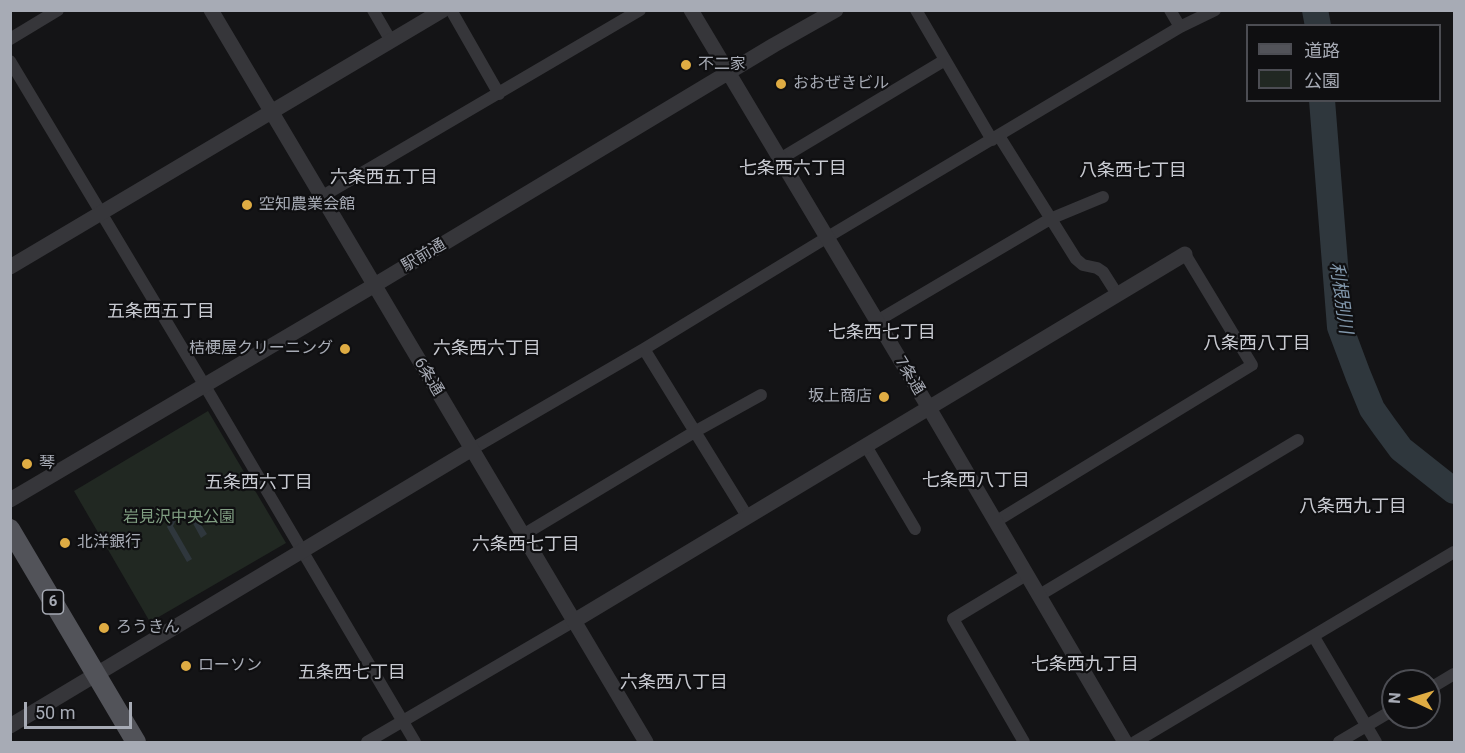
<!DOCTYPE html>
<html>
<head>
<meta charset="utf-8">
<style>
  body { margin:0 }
  #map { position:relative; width:1465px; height:753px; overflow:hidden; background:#141416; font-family:Roboto,"Noto Sans JP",sans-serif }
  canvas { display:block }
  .frame { position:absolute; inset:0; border:12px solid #a7abb5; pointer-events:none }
  .legend { position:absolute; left:1246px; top:24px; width:195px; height:78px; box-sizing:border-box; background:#0f0f11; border:2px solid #4c4d53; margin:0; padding:8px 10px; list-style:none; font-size:18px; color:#a7abb5 }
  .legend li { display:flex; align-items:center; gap:12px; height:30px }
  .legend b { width:30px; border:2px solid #4c4d53 }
  .north { position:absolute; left:1381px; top:669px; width:60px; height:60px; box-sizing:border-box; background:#0f0f11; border:2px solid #4c4d53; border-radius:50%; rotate:274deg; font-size:16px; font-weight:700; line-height:24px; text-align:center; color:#a7abb5 }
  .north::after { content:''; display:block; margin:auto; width:21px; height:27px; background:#dfac43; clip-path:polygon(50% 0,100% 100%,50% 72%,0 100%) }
  .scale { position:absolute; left:24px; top:702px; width:108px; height:27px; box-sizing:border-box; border:3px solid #a7abb5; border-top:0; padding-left:8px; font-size:18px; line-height:21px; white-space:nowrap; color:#a7abb5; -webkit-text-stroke:4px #0f0f11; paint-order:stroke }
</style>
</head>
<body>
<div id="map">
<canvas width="1465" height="753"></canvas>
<div class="frame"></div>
<ul class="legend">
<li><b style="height:8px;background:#525359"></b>道路</li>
<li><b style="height:16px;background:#212822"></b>公園</li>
</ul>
<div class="north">N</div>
<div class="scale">50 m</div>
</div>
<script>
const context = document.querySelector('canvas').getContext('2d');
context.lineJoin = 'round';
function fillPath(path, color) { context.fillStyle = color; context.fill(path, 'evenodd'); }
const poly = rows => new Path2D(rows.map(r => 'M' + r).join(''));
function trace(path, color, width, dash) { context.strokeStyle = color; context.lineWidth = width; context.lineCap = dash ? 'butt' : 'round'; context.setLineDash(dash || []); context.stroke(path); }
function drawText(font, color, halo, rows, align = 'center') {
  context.font = font + ' Roboto,"Noto Sans JP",sans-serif'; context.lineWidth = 4.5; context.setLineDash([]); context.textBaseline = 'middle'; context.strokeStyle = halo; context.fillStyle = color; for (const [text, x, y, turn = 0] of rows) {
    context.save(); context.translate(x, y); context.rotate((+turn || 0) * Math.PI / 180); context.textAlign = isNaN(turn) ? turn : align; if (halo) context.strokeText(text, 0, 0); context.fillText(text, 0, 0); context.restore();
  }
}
fillPath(poly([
  [208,411,286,543,150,622,74,491]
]), '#212822');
fillPath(poly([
  [185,511,193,512,207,534,201,538,189,516,181,517,175,522,173,526,192,559,187,562,167,527,173,517]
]), '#2f373d');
trace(poly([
  [1315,10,1318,26],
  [1322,100,1340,327,1358,375,1372,409,1384,426,1401,449,1454,491]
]), '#2f373d', 26);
trace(poly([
  [373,10,391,41],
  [451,10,499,94],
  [916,10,992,140],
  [1180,27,1215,10],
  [10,39,58,10],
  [10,61,205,386,415,742],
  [999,136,1076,259,1083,265,1097,268,1103,272,1117,294],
  [780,159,945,60],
  [321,197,640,10],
  [877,321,1050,219,1103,197],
  [644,349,747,516],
  [866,446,915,529],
  [472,449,644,349,826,238,1180,27,1170,10],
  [995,522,1252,365,1185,254],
  [523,535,696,431,761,395],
  [1038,596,1298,440],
  [1314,637,1376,742],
  [1429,689,1454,674],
  [367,742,574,621],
  [1024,742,953,619,1026,575],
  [1135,742,1454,552],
  [1339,742,1393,710]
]), '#36363a', 12);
trace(poly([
  [211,10,646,742],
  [691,10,929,408,1125,742],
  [10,267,443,10],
  [10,500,373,286,774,45,836,10],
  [574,621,1185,254],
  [10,726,472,449]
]), '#36363a', 15);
trace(poly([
  [10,529,136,742]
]), '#525359', 20);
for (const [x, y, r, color] of [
  [686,65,6,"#dfac43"],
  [781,84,6,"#dfac43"],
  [247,205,6,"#dfac43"],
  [345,349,6,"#dfac43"],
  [884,397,6,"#dfac43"],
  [27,464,6,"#dfac43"],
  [65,543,6,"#dfac43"],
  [104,628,6,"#dfac43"],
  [186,666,6,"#dfac43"]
]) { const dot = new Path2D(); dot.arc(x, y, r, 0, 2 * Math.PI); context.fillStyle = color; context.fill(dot); trace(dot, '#0f0f11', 2); }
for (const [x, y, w] of [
  [53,602,21]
]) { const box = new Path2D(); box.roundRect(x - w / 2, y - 12, w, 24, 4.5); context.fillStyle = '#0f0f11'; context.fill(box); trace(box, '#a7abb5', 1.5); }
drawText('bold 15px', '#a7abb5', null, [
  ["6",53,602]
]);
drawText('16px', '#a7abb5', '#0f0f11', [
  ["不二家",698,65],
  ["おおぜきビル",793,84],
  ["空知農業会館",259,205],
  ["桔梗屋クリーニング",333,349,"right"],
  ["坂上商店",872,397,"right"],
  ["琴",39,464],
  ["北洋銀行",77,543],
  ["ろうきん",116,628],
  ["ローソン",198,666]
], 'left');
drawText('16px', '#a7abb5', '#0f0f11', [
  ["駅前通",424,256,-31],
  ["7条通",909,376,59],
  ["6条通",428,377,59]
]);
drawText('16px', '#809e82', '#0f0f11', [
  ["岩見沢中央公園",179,518]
]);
drawText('18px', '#c8cad1', '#0f0f11', [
  ["七条西六丁目",793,169],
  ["八条西七丁目",1133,171],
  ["六条西五丁目",384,178],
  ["五条西五丁目",161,312],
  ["七条西七丁目",882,333],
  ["八条西八丁目",1257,344],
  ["六条西六丁目",487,349],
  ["七条西八丁目",976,481],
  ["五条西六丁目",259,483],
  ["八条西九丁目",1353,507],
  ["六条西七丁目",526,545],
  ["七条西九丁目",1085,665],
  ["五条西七丁目",352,673],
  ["六条西八丁目",674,683]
]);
drawText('italic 18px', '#8298ac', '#0f0f11', [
  ["利根別川",1340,298,82]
]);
</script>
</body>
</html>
